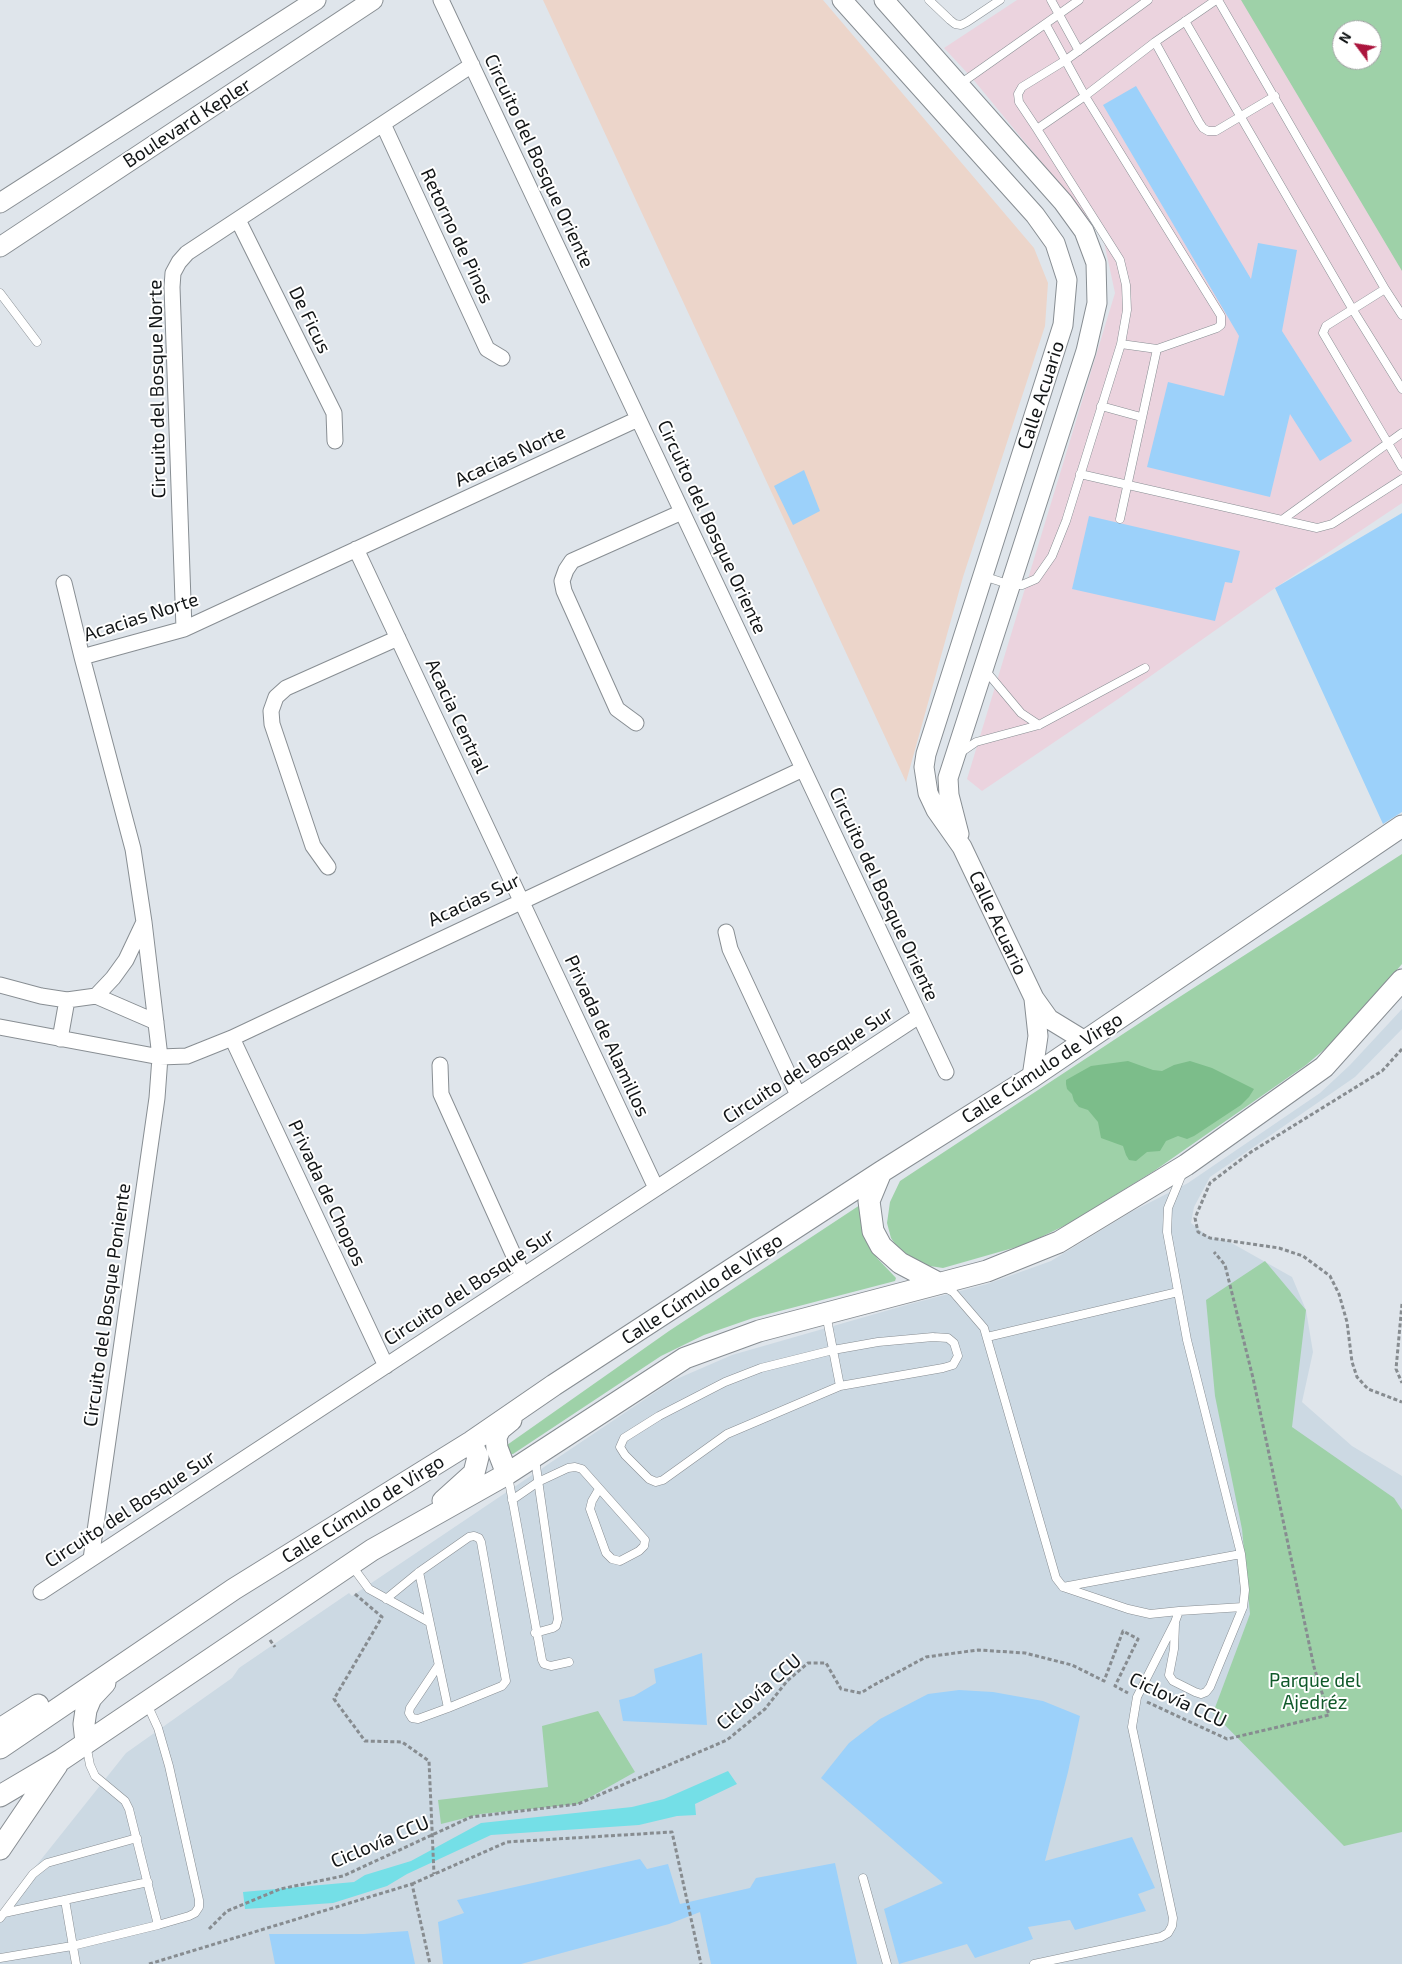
<!DOCTYPE html>
<html>
<head>
<meta charset="utf-8">
<style>
  body { margin:0 }
  #map { position:relative; width:1402px; height:1964px; overflow:hidden; background:#dfe5eb; font-family:"Exo 2",sans-serif }
  canvas { display:block }
  .north { position:absolute; left:1332px; top:20px; width:50px; height:50px; box-sizing:border-box; background:#fff; border:1px solid #a0a1a2; border-radius:50%; rotate:301deg; font-size:14px; font-weight:700; line-height:20px; text-align:center; color:#121516 }
  .north::after { content:''; display:block; margin:auto; width:18px; height:22px; background:#ab153d; clip-path:polygon(50% 0,100% 100%,50% 72%,0 100%) }
</style>
</head>
<body>
<div id="map">
<canvas width="1402" height="1964"></canvas>
<div class="north">N</div>
</div>
<script>
const context = document.querySelector('canvas').getContext('2d');
context.lineJoin = 'round';
function fillPath(path, color) { context.fillStyle = color; context.fill(path, 'evenodd'); }
const poly = rows => new Path2D(rows.map(r => 'M' + r).join(''));
function trace(path, color, width, dash) { context.strokeStyle = color; context.lineWidth = width; context.lineCap = dash ? 'butt' : 'round'; context.setLineDash(dash || []); context.stroke(path); }
function drawText(font, color, halo, rows, align = 'center') {
  context.font = font + ' "Exo 2",sans-serif'; context.lineWidth = 4; context.setLineDash([]); context.textBaseline = 'middle'; context.strokeStyle = halo; context.fillStyle = color; for (const [text, x, y, turn = 0] of rows) {
    context.save(); context.translate(x, y); context.rotate((+turn || 0) * Math.PI / 180); context.textAlign = isNaN(turn) ? turn : align; if (halo) context.strokeText(text, 0, 0); context.fillText(text, 0, 0); context.restore();
  }
}
fillPath(poly([
  [543,0,823,0,1034,248,1048,283,1045,326,963,577,906,782]
]), '#ecd5ca');
fillPath(poly([
  [1402,1009,1402,1029,1355,1077,1210,1177,1194,1207,1191,1223,1210,1238,1228,1241,1292,1277,1306,1310,1313,1352,1302,1402,1352,1446,1402,1476,1402,1964,0,1964,0,1911,126,1753,232,1678,239,1668,349,1593,352,1596,672,1381,732,1355,910,1304,987,1284,1051,1261,1131,1212,1188,1183,1320,1093,1350,1065]
]), '#ccd9e3');
fillPath(poly([
  [1017,0,1242,0,1402,268,1402,503,1275,588,1121,697,982,791,967,779,1115,293,1103,237,972,78,944,48]
]), '#ebd3de');
fillPath(poly([
  [1241,0,1402,0,1402,271],
  [1342,30,1372,30,1372,60,1342,60],
  [1402,854,1402,964,1340,1036,1306,1065,1154,1171,1070,1223,1037,1239,1020,1246,943,1268,923,1265,902,1254,891,1238,887,1223,890,1202,900,1181,1167,1005],
  [860,1205,870,1244,877,1258,896,1278,895,1281,753,1318,704,1335,661,1356,513,1454,509,1454,507,1445,669,1331],
  [1265,1261,1306,1310,1292,1427,1394,1498,1402,1510,1402,1832,1344,1846,1213,1713,1250,1614,1242,1529,1215,1396,1206,1300],
  [598,1711,635,1772,578,1804,481,1814,441,1824,438,1800,548,1787,542,1726]
]), '#9ed1a8');
fillPath(poly([
  [1128,1061,1153,1070,1162,1071,1174,1065,1190,1061,1212,1068,1254,1089,1249,1097,1241,1105,1194,1136,1187,1139,1178,1136,1166,1141,1160,1151,1147,1152,1136,1161,1129,1160,1126,1155,1123,1146,1101,1138,1098,1122,1088,1110,1079,1107,1074,1101,1072,1094,1067,1089,1066,1084,1066,1080,1091,1066]
]), '#7cbd8a');
fillPath(poly([
  [728,1771,737,1784,695,1804,696,1815,677,1816,639,1825,491,1835,407,1874,387,1886,333,1903,245,1909,243,1892,354,1882,365,1875,411,1861,481,1823,632,1807,664,1799]
]), '#74dfe7');
fillPath(poly([
  [1136,86,1251,279,1258,243,1297,250,1282,331,1352,441,1320,461,1290,414,1270,497,1147,467,1168,382,1224,396,1239,336,1103,105],
  [804,470,820,511,793,525,774,486],
  [1402,513,1402,812,1383,824,1275,588],
  [1089,516,1240,551,1232,583,1225,582,1215,621,1072,589],
  [702,1653,707,1725,623,1721,619,1700,634,1696,656,1683,654,1669],
  [959,1690,993,1692,1043,1701,1080,1716,1068,1772,1045,1861,1132,1837,1155,1888,1138,1894,1146,1911,1075,1930,1070,1920,1028,1927,1033,1939,975,1958,967,1944,899,1964,884,1909,943,1883,821,1778,849,1743,880,1719,928,1694],
  [640,1859,647,1869,668,1864,680,1904,750,1888,756,1878,835,1863,857,1964,711,1964,700,1912,669,1924,521,1964,443,1964,438,1922,464,1913,457,1900],
  [408,1931,415,1964,275,1964,269,1934,364,1934]
]), '#9cd1fa');
const service = poly([
  [929,0,950,20,955,24,961,25,967,22,1000,0],
  [1051,0,1079,51],
  [1218,0,1385,289,1402,315],
  [1185,21,1353,310,1402,389],
  [1046,25,1085,96,1155,42,1216,0],
  [1155,42,1199,122,1203,128,1208,131,1216,131,1275,96],
  [960,84,1079,0],
  [1385,289,1326,326,1323,333,1402,467],
  [0,293,37,342],
  [1121,344,1157,349,1217,328,1221,325,1221,316,1085,96,1037,129,1019,102,1018,94,1022,87,1066,60,1148,0],
  [1101,406,1141,417],
  [1080,474,1317,528,1332,524,1402,479],
  [1120,519,1157,349],
  [1282,520,1402,433],
  [983,576,1011,585,1022,585,1036,579,1052,556,1066,521,1121,344,1127,310,1126,285,1120,260,1037,129],
  [985,670,1021,713,1039,725],
  [960,753,976,742,1039,725,1145,668],
  [944,1287,953,1292,984,1328,1056,1578,1063,1587,1128,1609,1150,1614,1179,1611,1175,1622,1137,1697,1132,1727,1173,1918,1172,1926,1168,1933,1161,1937,1034,1964],
  [826,1314,840,1386],
  [933,1337,948,1338,954,1343,958,1356,953,1365,943,1368,840,1386,727,1434,663,1480,656,1482,649,1479,625,1455,620,1447,624,1438,659,1416,725,1382,761,1368,833,1350,878,1342,933,1337],
  [987,1337,1178,1292],
  [508,1476,542,1660,544,1664,551,1666,569,1662],
  [512,1500,538,1482,568,1468,575,1467,582,1469,645,1540,644,1546,639,1551,620,1561,612,1559,606,1553,590,1509,592,1501,599,1489],
  [352,1566,369,1589,429,1622],
  [419,1572,448,1708],
  [1063,1587,1241,1554],
  [386,1599,419,1572,469,1537,474,1536,479,1538,481,1542,506,1681,502,1686,448,1708,418,1719,412,1718,409,1713,410,1708,438,1666],
  [1179,1611,1243,1607],
  [1175,1624,1174,1649,1169,1675,1173,1681,1195,1692,1201,1694,1206,1692,1210,1687,1243,1607,1245,1590,1241,1554,1187,1340,1167,1232,1168,1208,1182,1174],
  [535,1633,553,1628,556,1626,558,1619,535,1459],
  [86,1744,90,1765,95,1776,125,1801,129,1809,158,1925],
  [863,1878,887,1964],
  [65,1900,76,1964],
  [4,1913,148,1882],
  [0,1918,33,1874,47,1863,137,1838],
  [0,1958,72,1946,158,1925,189,1916,195,1913,199,1907,199,1900,169,1766,158,1728,147,1704]
]);
const minor = poly([
  [441,0,946,1072],
  [383,124,487,349,502,358],
  [238,220,334,413,335,441],
  [356,549,656,1188],
  [64,583,82,657,133,849,144,922,160,1057,157,1098,91,1559],
  [184,629,172,287,173,273,179,262,187,253,472,65],
  [82,657,184,629,638,419],
  [636,723,617,709,564,591,562,581,566,570,572,561,682,512],
  [328,867,313,846,272,724,271,711,276,697,286,688,398,638],
  [726,932,730,949,798,1095],
  [0,985,41,996,67,1000,96,996,113,978,126,960,144,922],
  [96,996,156,1022],
  [0,1027,160,1057,187,1056,232,1038,803,769],
  [232,1038,386,1366],
  [60,1039,67,1000],
  [440,1065,441,1094,523,1276],
  [41,1592,919,1016]
]);
const tertiary = poly([
  [842,0,1035,215,1055,243,1067,280,1063,325,926,754,924,767,928,793,936,810,962,847,1034,998,1049,1019,1085,1041],
  [884,0,1063,202,1084,231,1096,263,1097,303,1086,351,948,778,949,795,959,834],
  [0,203,316,0],
  [0,247,373,0],
  [1032,1077,1038,1036,1034,999]
]);
const secondary = poly([
  [881,1172,869,1201,873,1231,881,1246,900,1263,938,1283],
  [507,1474,497,1448,496,1437,500,1429,511,1420],
  [443,1501,474,1473,478,1457,471,1442],
  [0,1729,38,1705],
  [86,1742,84,1724,86,1710,91,1698,105,1683],
  [0,1748,234,1589,471,1442,554,1385,881,1172,1032,1077,1402,826],
  [0,1796,61,1760,372,1550,507,1474,685,1358,759,1331,987,1271,1059,1242,1186,1165,1324,1067,1402,980],
  [0,1849,57,1765]
]);
trace(service, '#888e93', 9);
trace(minor, '#888e93', 17);
trace(tertiary, '#888e93', 21);
trace(secondary, '#888e93', 23);
trace(poly([
  [1402,1049,1382,1071,1251,1152,1210,1183,1195,1218,1198,1232,1210,1238,1279,1248,1303,1256,1330,1276,1339,1294,1347,1322,1352,1362,1357,1377,1368,1389,1402,1402],
  [1402,1304,1396,1369,1402,1383],
  [355,1594,382,1617,334,1699,365,1741,402,1742,429,1761,434,1874],
  [270,1640,275,1647],
  [1147,1702,1227,1739,1329,1715,1314,1667,1253,1378,1225,1265,1214,1252],
  [412,1884,507,1842,672,1832,701,1964],
  [209,1929,227,1911,280,1889,343,1876,471,1817,578,1804,727,1740,765,1709,787,1681,808,1663,826,1663,841,1689,861,1693,872,1686,926,1657,978,1650,1025,1653,1072,1665,1104,1681,1123,1631,1138,1639,1115,1686,1128,1693],
  [149,1964,412,1884,430,1964]
]), '#878c90', 3, [4, 2.5]);
trace(service, '#fff', 8);
trace(minor, '#fff', 15);
trace(tertiary, '#fff', 19);
trace(secondary, '#fff', 21);
drawText('19px', '#121516', '#fff', [
  ["Boulevard Kepler",187,123,-33],
  ["Circuito del Bosque Oriente",539,161,65],
  ["Retorno de Pinos",457,236,65],
  ["De Ficus",310,320,64],
  ["Circuito del Bosque Norte",157,389,-91],
  ["Calle Acuario",1041,395,-72],
  ["Acacias Norte",510,456,-25],
  ["Circuito del Bosque Oriente",712,527,65],
  ["Acacias Norte",141,617,-18],
  ["Acacia Central",457,716,65],
  ["Circuito del Bosque Oriente",884,894,65],
  ["Acacias Sur",474,900,-25],
  ["Calle Acuario",998,923,65],
  ["Privada de Alamillos",607,1036,65],
  ["Circuito del Bosque Sur",808,1065,-33],
  ["Calle Cúmulo de Virgo",1042,1068,-33],
  ["Privada de Chopos",327,1193,65],
  ["Circuito del Bosque Sur",469,1287,-33],
  ["Calle Cúmulo de Virgo",702,1289,-33],
  ["Circuito del Bosque Poniente",107,1305,-82],
  ["Circuito del Bosque Sur",130,1509,-33],
  ["Calle Cúmulo de Virgo",363,1509,-32],
  ["Ciclovía CCU",759,1692,-41],
  ["Ciclovía CCU",1178,1700,25],
  ["Ciclovía CCU",380,1842,-23]
]);
drawText('19px', '#10592a', '#fff', [
  ["Parque del",1315,1681],
  ["Ajedréz",1315,1703]
]);
</script>
</body>
</html>
